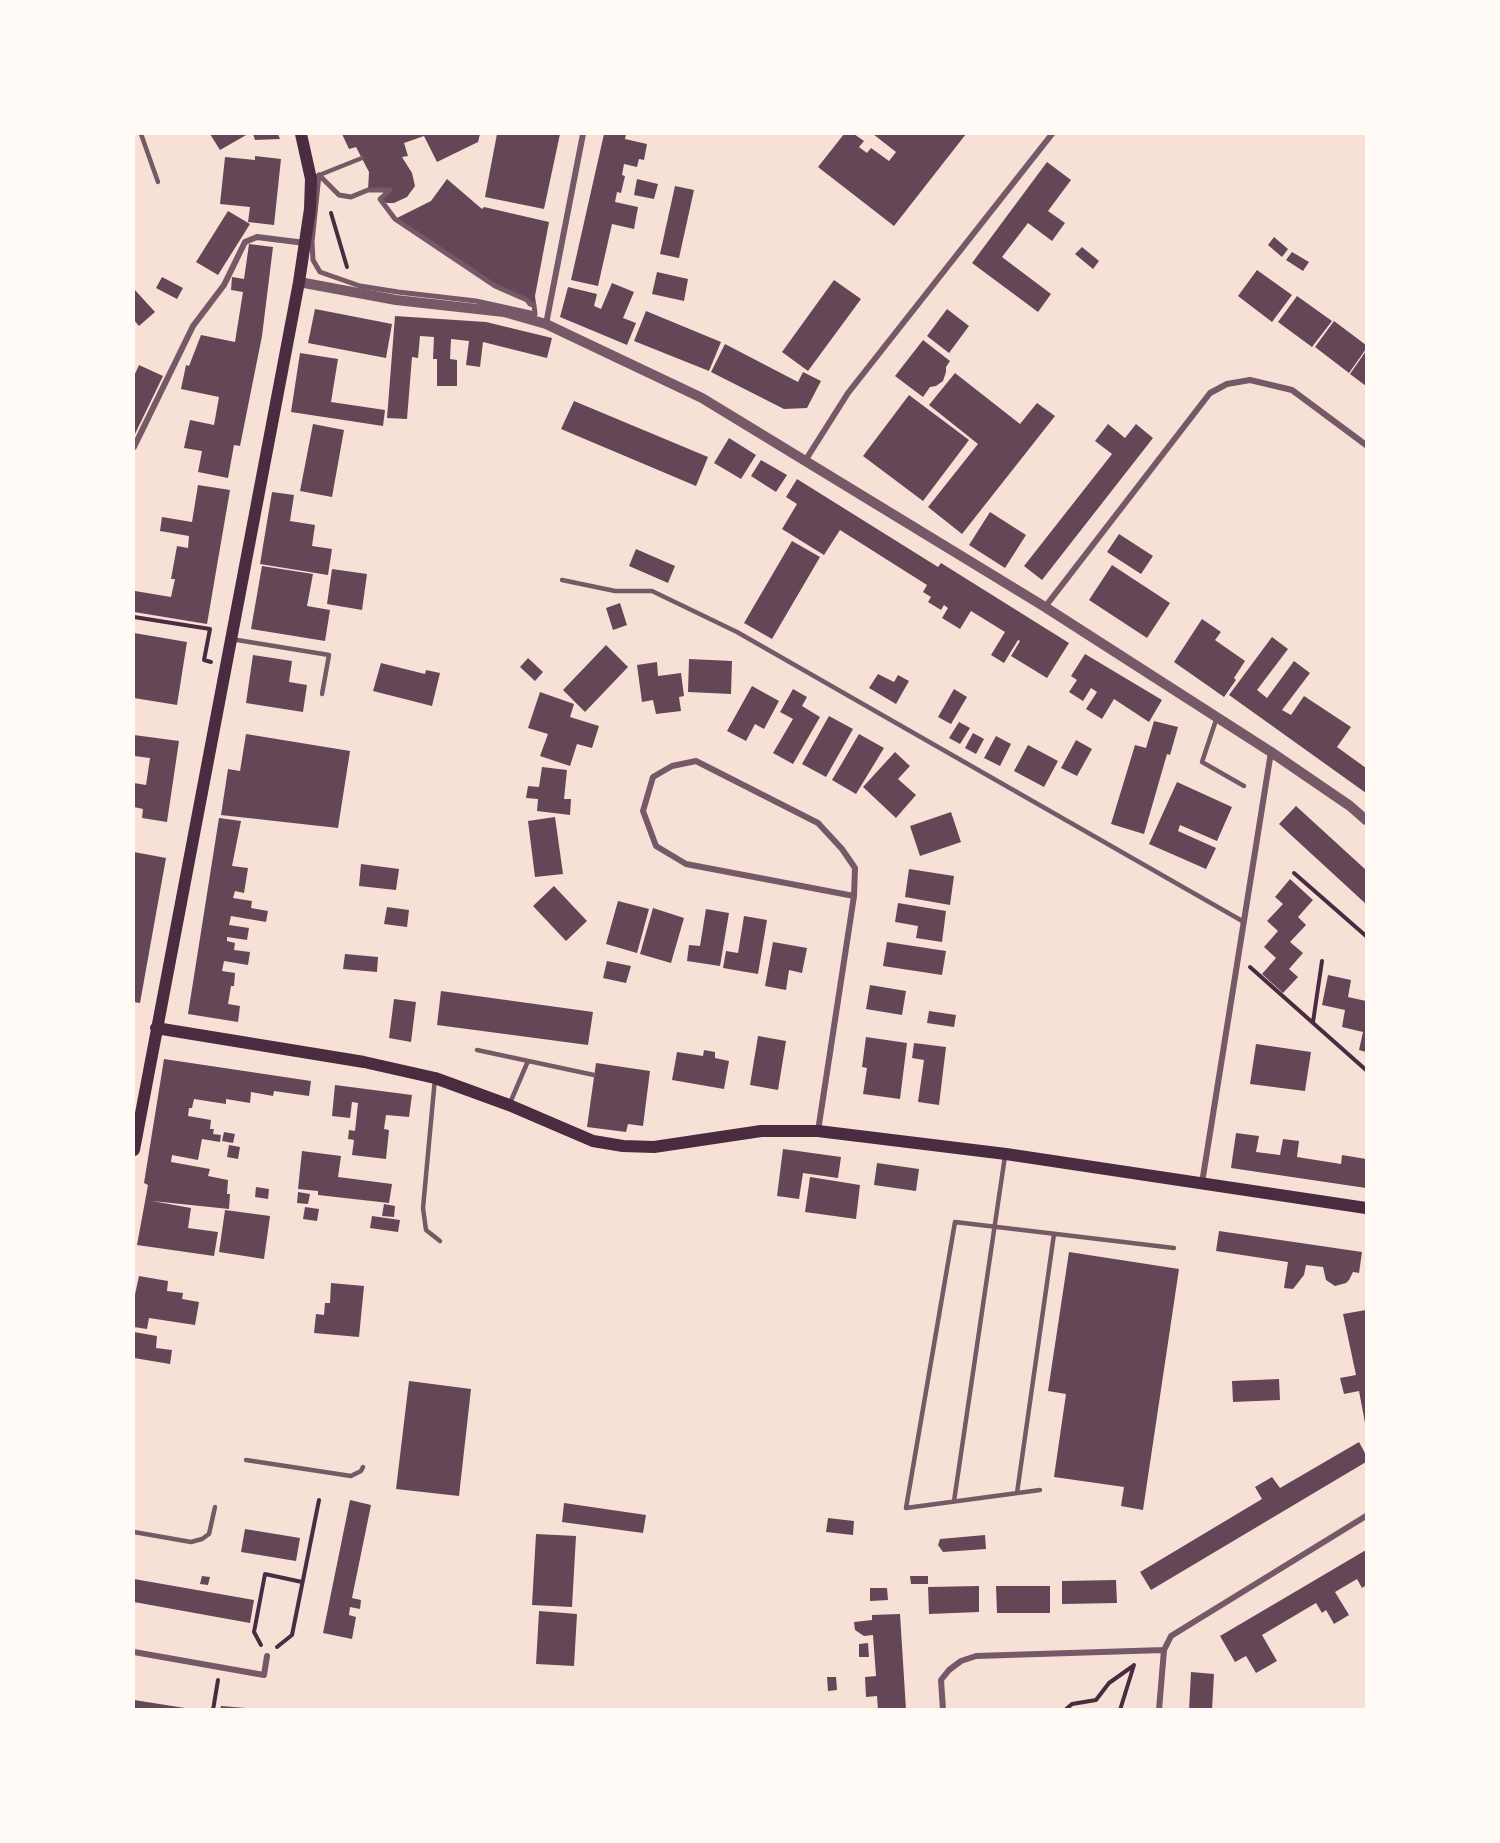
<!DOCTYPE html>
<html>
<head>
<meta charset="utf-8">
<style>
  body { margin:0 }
  #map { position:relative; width:1500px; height:1843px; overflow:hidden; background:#f7e1d7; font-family:"Asap Condensed",sans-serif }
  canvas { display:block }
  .frame { position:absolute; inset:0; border:135px solid #fffaf5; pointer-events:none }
</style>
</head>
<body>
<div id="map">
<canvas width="1500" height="1843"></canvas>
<div class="frame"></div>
</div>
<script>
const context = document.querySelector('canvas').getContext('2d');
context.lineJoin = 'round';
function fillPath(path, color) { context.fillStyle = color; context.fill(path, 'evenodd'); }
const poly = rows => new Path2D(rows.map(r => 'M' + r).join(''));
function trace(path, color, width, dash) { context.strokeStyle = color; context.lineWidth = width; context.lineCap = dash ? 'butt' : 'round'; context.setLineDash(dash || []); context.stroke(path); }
fillPath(poly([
  [210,134,248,134,220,150],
  [253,134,278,134,280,139,255,140],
  [342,134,480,134,478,142,437,162,424,136,404,143,408,156,402,157,412,173,415,186,407,197,394,203,387,203,380,199,390,190,368,190,369,172,356,147,349,149],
  [497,134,560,134,544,209,485,197],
  [604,134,626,134,625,139,647,144,644,160,639,159,637,167,624,164,622,175,625,176,621,193,617,192,615,202,638,207,634,229,612,224,598,286,571,280],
  [844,134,854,134,864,141,859,147,867,153,871,148,889,161,896,152,873,134,930,134,933,135,934,134,966,134,894,226,818,167],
  [255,156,281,159,274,225,248,222,250,207,220,204,225,157,255,160],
  [1047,162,1071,180,1048,211,1065,223,1052,241,1028,223,1002,257,1051,294,1038,312,972,263],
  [447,179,482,209,484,207,549,222,535,296,536,304,534,305,495,286,395,219,431,201],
  [637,179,658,184,654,199,634,195],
  [675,186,694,190,679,258,660,254],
  [228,211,250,224,218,275,196,262],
  [1274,237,1288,249,1282,257,1268,245],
  [249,244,273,247,262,336,240,446,234,445,228,478,198,472,202,451,184,448,190,420,214,425,219,397,181,389,186,365,189,366,201,335,235,342,243,292,231,290,232,277,244,279],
  [1082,247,1099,261,1093,269,1075,254],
  [1292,252,1309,262,1303,271,1286,260],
  [1257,270,1292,295,1272,322,1238,296],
  [657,272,688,279,684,301,652,294],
  [162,277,183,288,177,299,156,288],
  [834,280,861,299,808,371,782,352],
  [612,283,634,292,623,318,636,323,627,345,560,317,568,287,597,294,594,306,601,309],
  [134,289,155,312,139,326,134,320],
  [1297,296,1332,321,1312,347,1278,322],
  [315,309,392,324,386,358,308,343],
  [947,309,969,326,949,353,927,336],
  [646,311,721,342,709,371,634,341],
  [395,316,486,322,552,338,547,358,483,342,480,367,466,365,469,341,451,339,450,359,457,360,457,386,437,386,437,359,433,359,434,337,420,336,418,358,412,357,407,419,387,418],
  [1334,321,1366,345,1366,349,1349,373,1315,347],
  [923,340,950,361,946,367,946,372,943,381,936,386,930,387,923,397,895,376],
  [725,344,798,382,803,372,821,381,807,408,784,409,711,372],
  [1366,351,1366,386,1350,374],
  [300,353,338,359,331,402,385,410,383,426,291,412],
  [139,365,163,376,134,436,134,376],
  [955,373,1020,424,1037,403,1055,416,962,534,928,507,978,444,929,405],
  [909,395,969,440,923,501,863,456],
  [574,401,708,457,696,486,561,429],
  [313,424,344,430,332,497,300,491],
  [1108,424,1125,438,1136,424,1153,438,1042,580,1024,566,1112,454,1095,441],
  [729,438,756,455,741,479,714,463],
  [761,460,787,475,776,492,751,476],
  [797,479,938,567,941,563,1069,643,1047,678,1011,656,1020,641,1018,640,1004,663,991,655,1005,632,971,611,960,629,942,618,948,608,944,605,941,610,928,602,931,597,923,592,927,585,840,530,824,555,782,529,797,504,786,497],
  [198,485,230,490,207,624,134,612,135,591,171,597,175,579,171,579,177,546,188,548,189,536,160,531,162,517,192,522],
  [272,492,294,495,290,521,315,525,312,546,332,549,328,575,260,564],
  [990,512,1026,535,1005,568,969,545],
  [1119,534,1153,556,1141,574,1107,552],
  [792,541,820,557,772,639,744,623],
  [636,549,675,566,668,583,629,566],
  [1112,565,1170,603,1147,638,1089,600],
  [262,566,313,574,307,606,330,610,325,641,251,629],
  [332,569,367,574,362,610,327,604],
  [620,603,627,625,613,630,606,608],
  [1202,619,1221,632,1215,640,1245,661,1234,678,1236,680,1224,697,1174,662],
  [134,633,187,642,177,705,134,698],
  [1272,637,1288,649,1257,690,1267,698,1294,661,1310,673,1282,710,1291,715,1304,696,1351,727,1337,747,1366,768,1366,793,1229,695],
  [606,645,628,667,585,712,563,690],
  [1085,654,1162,700,1149,722,1114,699,1102,719,1086,709,1097,692,1091,688,1083,701,1069,692,1077,680,1071,676],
  [253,655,292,661,289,682,307,685,303,712,246,703],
  [528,658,543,672,535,681,520,667],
  [689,659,732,661,731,694,688,692],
  [657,662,658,676,681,673,684,696,679,697,681,711,656,714,653,700,642,702,637,665],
  [381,663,425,674,426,670,440,673,432,706,373,691],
  [878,674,894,682,898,675,909,681,896,704,869,688],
  [752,686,779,701,764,729,755,724,746,741,727,731],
  [793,689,807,697,802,706,820,717,793,764,773,753,793,719,780,712],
  [954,689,967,697,951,724,938,717],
  [540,692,574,704,570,717,599,726,592,748,577,744,570,766,540,756,548,734,528,728],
  [829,716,853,729,826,777,802,764],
  [1154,721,1178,727,1170,755,1167,754,1144,834,1111,824,1135,745,1146,748],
  [959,722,970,728,960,744,949,738],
  [973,733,984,739,976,754,965,748],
  [246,734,350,751,338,828,221,815,228,769,240,771],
  [859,734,884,748,856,794,832,780],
  [134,735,179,741,167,822,142,818,143,809,134,807,134,783,146,785,150,758,134,756],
  [996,736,1011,744,1000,766,984,758],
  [1076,740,1092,749,1077,776,1061,768],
  [1028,745,1058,761,1044,787,1014,771],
  [895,752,910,766,898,779,916,795,896,818,863,787],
  [542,767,567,770,564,799,571,799,570,815,537,811,538,799,526,798,528,786,539,787],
  [1177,782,1232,807,1217,841,1180,825,1178,831,1216,848,1206,869,1149,844],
  [1296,806,1366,870,1366,904,1279,824],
  [951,812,961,842,920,856,910,826],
  [555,817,563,874,535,877,528,821],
  [219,818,241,821,232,866,248,868,244,893,235,891,233,898,252,901,251,908,268,911,266,922,231,916,229,925,249,928,247,940,227,937,227,941,235,943,234,950,250,952,248,965,224,961,222,971,235,973,234,986,231,986,228,1004,240,1006,238,1022,188,1014],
  [134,852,166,858,140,1003,134,1002],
  [361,864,399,869,396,890,359,886],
  [909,869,954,876,950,905,905,897],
  [1290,879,1313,900,1298,917,1306,925,1290,942,1303,953,1289,969,1298,977,1283,993,1262,974,1276,958,1264,947,1278,931,1267,921,1283,904,1275,897],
  [554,886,587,921,566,941,533,906],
  [618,901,649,909,637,953,606,944],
  [898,903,946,911,942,942,916,938,918,926,895,922],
  [387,907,409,910,407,927,384,924],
  [653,908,684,918,671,963,640,954],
  [706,909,729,913,720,966,687,961,689,945,700,946],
  [744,916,767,920,758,974,723,968,726,951,738,953],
  [773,942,807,948,802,973,789,970,786,990,765,986],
  [887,942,946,951,942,975,883,966],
  [345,954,378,957,377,972,343,969],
  [607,961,631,966,626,983,603,978],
  [1328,975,1351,980,1348,997,1366,1001,1366,1052,1359,1050,1363,1032,1342,1027,1345,1010,1322,1005],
  [870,985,906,991,902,1015,866,1009],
  [441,991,593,1012,588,1045,437,1025],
  [394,999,416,1002,411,1042,389,1038],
  [929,1011,956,1015,954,1027,927,1023],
  [758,1036,786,1041,778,1090,750,1085],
  [866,1037,907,1043,900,1099,863,1094,867,1068,862,1067],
  [914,1043,946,1047,939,1105,918,1102,924,1060,912,1058],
  [1256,1044,1311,1052,1305,1091,1250,1084],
  [704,1050,715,1052,715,1058,729,1061,724,1089,672,1080,677,1052,703,1056],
  [164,1059,311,1081,309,1096,274,1091,273,1096,251,1092,250,1103,226,1099,226,1104,194,1099,192,1108,189,1108,188,1116,211,1120,210,1129,214,1129,213,1134,221,1135,220,1142,202,1139,198,1160,172,1155,171,1162,210,1169,208,1176,228,1180,227,1194,230,1194,229,1209,152,1201,191,1208,188,1228,218,1232,214,1256,137,1245,148,1185,144,1183],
  [596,1063,650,1071,643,1126,628,1124,626,1132,587,1127],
  [335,1085,412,1095,409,1117,386,1115,384,1129,389,1130,386,1159,352,1155,354,1140,348,1139,349,1130,355,1131,358,1103,352,1102,350,1118,332,1116],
  [224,1132,235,1134,233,1143,222,1141],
  [1236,1133,1259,1136,1256,1152,1280,1155,1283,1139,1299,1141,1297,1157,1341,1164,1342,1155,1366,1159,1366,1188,1231,1168],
  [229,1145,240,1147,238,1159,227,1157],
  [783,1149,841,1157,838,1178,803,1173,799,1199,777,1196],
  [302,1151,341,1156,338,1177,392,1184,389,1203,318,1195,318,1191,298,1189],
  [877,1163,919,1169,916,1191,874,1185],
  [810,1177,860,1185,856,1219,805,1212],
  [256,1187,269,1189,268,1199,255,1197],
  [298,1192,310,1194,308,1204,297,1203],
  [384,1204,395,1206,394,1217,382,1216],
  [305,1207,319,1209,317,1221,303,1219],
  [225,1210,270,1216,264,1259,219,1252],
  [372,1216,400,1220,398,1232,370,1228],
  [1219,1231,1362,1252,1359,1273,1353,1272,1349,1280,1346,1283,1335,1286,1326,1280,1323,1267,1306,1265,1304,1275,1293,1289,1284,1288,1288,1262,1216,1251],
  [1069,1252,1179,1269,1143,1510,1121,1506,1124,1487,1054,1477,1066,1394,1048,1391],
  [139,1276,168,1281,167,1291,183,1293,182,1299,199,1302,195,1325,149,1318,147,1329,134,1327,134,1299],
  [331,1283,364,1286,359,1337,314,1333,316,1314,324,1315,325,1303,330,1303],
  [1366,1310,1366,1423,1365,1423,1359,1391,1344,1394,1340,1378,1356,1375,1343,1314],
  [134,1332,157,1336,156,1348,172,1350,170,1364,134,1358],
  [1279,1379,1280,1400,1233,1402,1232,1381],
  [409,1381,471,1389,459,1496,396,1489],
  [1359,1442,1366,1455,1366,1462,1151,1590,1140,1572,1262,1499,1255,1487,1272,1477,1280,1488],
  [350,1500,371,1505,352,1598,361,1600,360,1609,350,1607,349,1615,356,1617,352,1639,323,1633],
  [564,1503,646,1515,643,1533,562,1522],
  [828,1518,854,1521,853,1535,826,1532],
  [245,1529,300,1538,296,1561,241,1552],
  [536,1534,576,1536,572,1607,532,1605],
  [985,1535,986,1549,943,1552,938,1545,940,1539],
  [1366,1550,1366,1585,1362,1588,1357,1579,1335,1592,1349,1615,1334,1624,1326,1610,1322,1613,1316,1603,1262,1635,1277,1661,1256,1673,1246,1656,1235,1662,1220,1636],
  [202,1576,210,1577,208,1585,200,1584],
  [910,1576,928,1576,928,1584,911,1584],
  [134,1579,254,1600,250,1623,134,1602],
  [1116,1580,1117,1603,1062,1604,1062,1581],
  [979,1586,979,1612,929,1614,928,1587],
  [996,1586,1050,1586,1050,1613,997,1613],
  [870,1588,887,1588,888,1600,870,1601],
  [539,1611,577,1614,574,1666,536,1664],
  [900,1614,906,1710,878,1710,877,1696,866,1697,865,1677,876,1676,873,1635,864,1636,855,1630,854,1622,872,1620,872,1615],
  [868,1643,869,1657,859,1657,859,1644],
  [1191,1672,1214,1674,1212,1710,1189,1710],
  [827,1677,836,1677,837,1690,828,1691],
  [134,1700,185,1708,184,1710,134,1710],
  [221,1706,246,1708,246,1710,220,1710]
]), '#644757');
trace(poly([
  [331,213,347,267],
  [134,617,210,629,204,660,211,662],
  [1294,873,1366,936],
  [1250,967,1366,1070],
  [1313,1022,1322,961],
  [261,1645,254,1632,265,1574,302,1582],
  [277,1647,292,1635,319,1500],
  [213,1710,218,1680],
  [1065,1710,1072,1704,1096,1700,1109,1683,1133,1666],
  [1120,1710,1134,1665]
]), '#4a2c40', 4);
trace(poly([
  [141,134,158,182],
  [317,176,362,158],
  [562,580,615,591,652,591,737,632,1244,922],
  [231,639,329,655,322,694],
  [1217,717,1202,762,1244,786],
  [477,1050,594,1075],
  [435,1078,423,1208,426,1230,440,1241],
  [510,1103,528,1061],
  [246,1460,351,1476,361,1471,363,1467],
  [1040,1490,906,1508,955,1222,1174,1248],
  [1017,1493,1054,1234],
  [954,1501,1005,1156],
  [134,1532,191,1542,202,1539,209,1534,215,1507]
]), '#755966', 4.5);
trace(poly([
  [319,175,339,195,351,197,368,190,390,190,380,199,395,219,495,286,527,300,530,304,534,305,535,314,476,301,398,292,360,286,320,272,313,260,312,242,319,175]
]), '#755966', 5);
trace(poly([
  [546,324,583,134],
  [134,447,193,326,224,285,245,242,257,237,305,243],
  [805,461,848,393,1052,134],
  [1045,607,1210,393,1227,384,1250,380,1292,390,1366,445],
  [818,1131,854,896,855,868,842,849,818,823,696,761,672,766,653,777,643,811,656,846,686,864,854,896],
  [1202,1183,1271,752],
  [134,1652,264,1675,267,1656],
  [943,1710,941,1680,949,1670,961,1661,976,1656,1164,1650],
  [1159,1710,1164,1650,1171,1636,1366,1516]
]), '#755966', 6);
trace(poly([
  [299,282,396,300,504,312,546,324,702,398,1045,607,1271,752,1350,806,1366,820]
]), '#755966', 10);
trace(poly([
  [156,1028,364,1062,435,1078,509,1105,593,1141,623,1146,654,1147,761,1131,818,1131,1006,1154,1366,1208],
  [134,1150,299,282,310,209,311,179,301,134]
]), '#4a2c40', 12);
</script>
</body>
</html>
